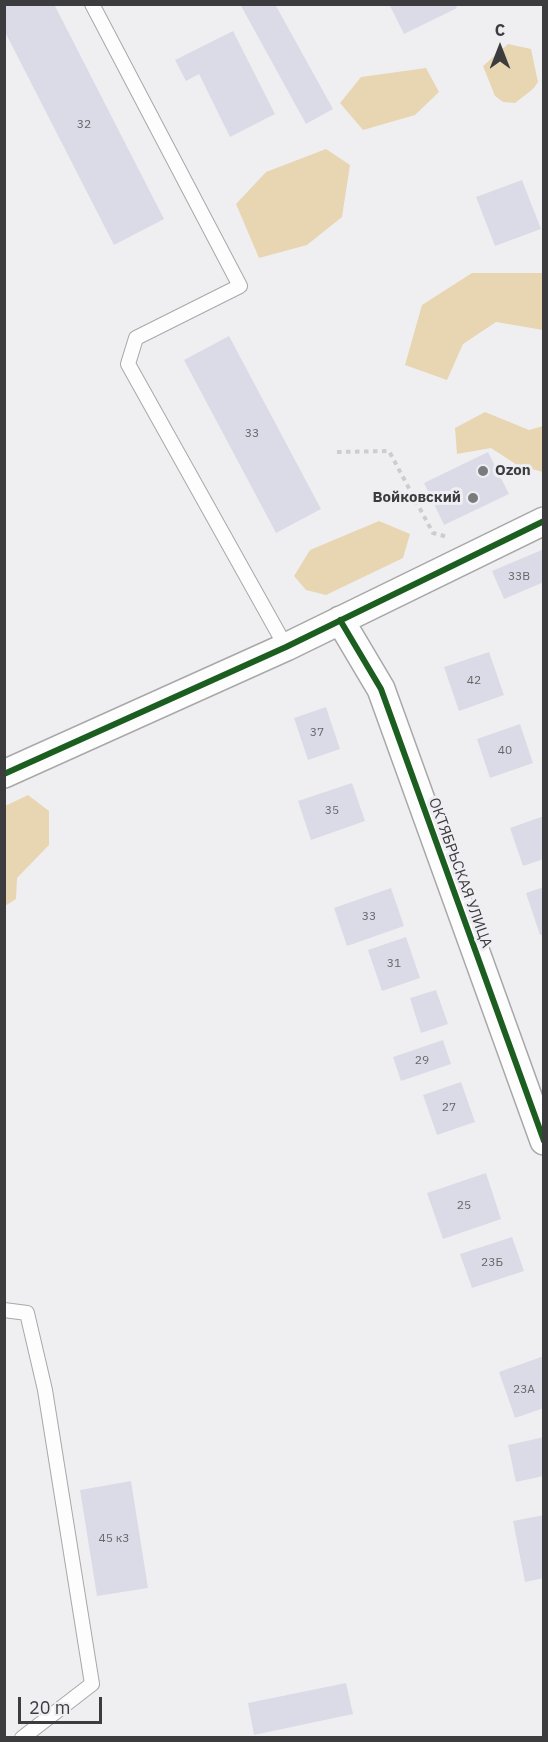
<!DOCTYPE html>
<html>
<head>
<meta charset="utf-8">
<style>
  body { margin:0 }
  #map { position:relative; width:548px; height:1742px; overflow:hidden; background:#efeff2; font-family:"IBM Plex Sans",sans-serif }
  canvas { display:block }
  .frame { position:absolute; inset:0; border:6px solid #3c3c3e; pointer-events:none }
  .north { position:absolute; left:470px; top:18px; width:60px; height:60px; -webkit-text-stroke:4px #eeeef3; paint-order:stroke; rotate:0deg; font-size:16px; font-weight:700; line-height:24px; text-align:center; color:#3c3c3e }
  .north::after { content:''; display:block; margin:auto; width:21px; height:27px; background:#3c3c3e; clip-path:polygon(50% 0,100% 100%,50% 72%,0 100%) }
  .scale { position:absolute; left:18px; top:1697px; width:84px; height:27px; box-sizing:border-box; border:3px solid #3c3c3e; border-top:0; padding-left:8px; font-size:18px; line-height:21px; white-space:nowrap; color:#3c3c3e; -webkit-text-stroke:4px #eeeef3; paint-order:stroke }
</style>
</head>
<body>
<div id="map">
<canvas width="548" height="1742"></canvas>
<div class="frame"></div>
<div class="north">С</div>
<div class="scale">20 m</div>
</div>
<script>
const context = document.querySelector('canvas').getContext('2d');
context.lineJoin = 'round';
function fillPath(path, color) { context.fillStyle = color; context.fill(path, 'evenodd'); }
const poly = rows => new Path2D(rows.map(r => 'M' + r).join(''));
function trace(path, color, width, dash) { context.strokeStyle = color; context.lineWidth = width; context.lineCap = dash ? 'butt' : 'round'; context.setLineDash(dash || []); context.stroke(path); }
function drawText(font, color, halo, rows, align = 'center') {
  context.font = font + ' "IBM Plex Sans",sans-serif'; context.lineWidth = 6; context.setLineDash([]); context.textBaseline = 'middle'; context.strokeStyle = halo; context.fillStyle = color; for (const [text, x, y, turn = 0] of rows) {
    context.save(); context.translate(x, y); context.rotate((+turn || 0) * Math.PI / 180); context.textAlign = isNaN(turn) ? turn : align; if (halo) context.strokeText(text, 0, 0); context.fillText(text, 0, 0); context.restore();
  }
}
fillPath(poly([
  [508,44,531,49,538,82,533,89,515,103,503,102,495,96,483,66],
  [426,68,439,92,415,115,363,130,340,103,361,77],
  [326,149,350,165,342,217,307,245,259,258,236,204,266,172],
  [472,273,543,273,543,330,496,322,463,344,447,380,405,365,422,305],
  [485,412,529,430,543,426,543,472,517,465,491,448,457,454,455,428],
  [379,521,410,534,403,558,326,595,306,590,294,576,310,550],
  [28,795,49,811,49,845,17,878,16,899,5,906,5,806]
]), '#e8d6b3');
fillPath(poly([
  [4,4,54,4,164,219,114,245,4,30],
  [240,4,275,4,333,109,306,124],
  [389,4,455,4,457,8,404,34],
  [233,31,275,114,230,137,199,74,186,81,175,60],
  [522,180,541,229,495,246,476,197],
  [229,336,321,509,276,533,184,360],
  [488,452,509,494,444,525,424,483],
  [544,549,544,582,504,599,492,571],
  [489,652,504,695,459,711,444,667],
  [326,707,340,749,308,760,294,718],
  [520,724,533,763,490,778,477,739],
  [352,783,365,821,311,840,298,801],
  [544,816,544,859,523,866,510,828],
  [544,887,544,934,540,935,526,893],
  [391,888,404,926,347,946,334,908],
  [406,937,420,978,382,991,368,950],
  [436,990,448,1024,421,1033,410,998],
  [443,1040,451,1064,401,1081,393,1057],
  [461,1082,475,1122,437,1135,423,1095],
  [486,1173,501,1219,443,1239,427,1193],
  [512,1237,524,1271,472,1288,460,1254],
  [544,1356,544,1408,515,1418,499,1372],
  [544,1437,544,1476,516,1482,508,1445],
  [131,1481,148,1588,97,1596,80,1490],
  [544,1515,544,1578,525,1582,513,1521],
  [346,1683,353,1714,254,1735,248,1703]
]), '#dbdbe7');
const lane = poly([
  [92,4,240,286,136,338,128,364,286,647],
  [4,1310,27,1313,45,1390,92,1684,22,1738]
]);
const street = poly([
  [340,620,381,689,544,1141],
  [4,774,286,647,544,521]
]);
trace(lane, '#a8a8aa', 16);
trace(street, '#a8a8aa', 30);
trace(poly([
  [337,452,389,451,433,533,448,537]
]), '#cdcdce', 4, [4.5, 4.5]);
trace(lane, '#fdfdfd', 14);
trace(street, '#fdfdfd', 27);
trace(poly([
  [340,620,381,689,544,1141],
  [4,774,286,647,544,521]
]), '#1b5e20', 6);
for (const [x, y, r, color] of [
  [483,471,6,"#7b7b7d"],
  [473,498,6,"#7b7b7d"]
]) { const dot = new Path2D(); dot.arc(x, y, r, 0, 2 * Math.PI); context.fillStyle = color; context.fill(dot); trace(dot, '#eeeef3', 2); }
drawText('12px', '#66666a', null, [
  ["32",84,125],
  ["33",252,434],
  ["33В",519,577],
  ["42",474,681],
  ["37",317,733],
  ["40",505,751],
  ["35",332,811],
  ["33",369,917],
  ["31",394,964],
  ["29",422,1061],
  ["27",449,1108],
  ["25",464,1206],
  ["23Б",492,1263],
  ["23А",524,1390],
  ["45 к3",114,1539]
]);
drawText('bold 15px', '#3c3c3e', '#eeeef3', [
  ["Ozon",495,471],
  ["Войковский",461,498,"right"]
], 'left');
drawText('15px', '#3c3c3e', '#eeeef3', [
  ["ОКТЯБРЬСКАЯ УЛИЦА",460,873,70]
]);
</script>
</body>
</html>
